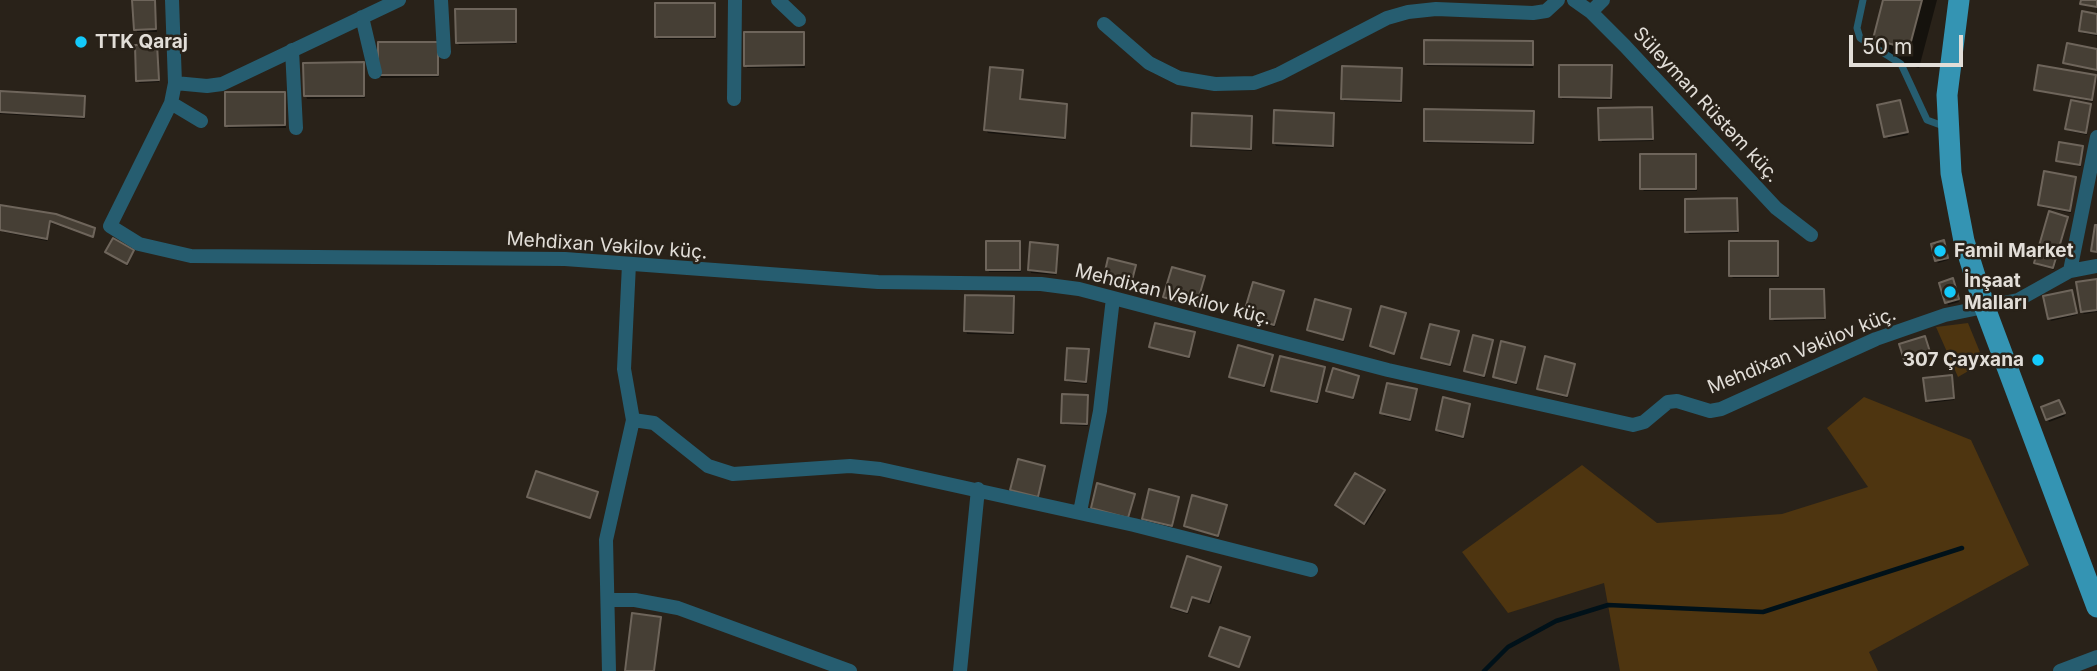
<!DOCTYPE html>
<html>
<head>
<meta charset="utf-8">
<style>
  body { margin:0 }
  #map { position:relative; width:2097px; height:671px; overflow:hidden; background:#292219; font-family:Inter,sans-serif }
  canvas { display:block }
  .scale { position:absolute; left:1849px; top:35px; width:114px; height:32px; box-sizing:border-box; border:4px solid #e2ded8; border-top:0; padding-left:9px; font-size:21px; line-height:24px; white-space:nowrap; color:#e2ded8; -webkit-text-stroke:5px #292219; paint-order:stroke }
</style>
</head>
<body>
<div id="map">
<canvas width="2097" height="671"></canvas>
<div class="scale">50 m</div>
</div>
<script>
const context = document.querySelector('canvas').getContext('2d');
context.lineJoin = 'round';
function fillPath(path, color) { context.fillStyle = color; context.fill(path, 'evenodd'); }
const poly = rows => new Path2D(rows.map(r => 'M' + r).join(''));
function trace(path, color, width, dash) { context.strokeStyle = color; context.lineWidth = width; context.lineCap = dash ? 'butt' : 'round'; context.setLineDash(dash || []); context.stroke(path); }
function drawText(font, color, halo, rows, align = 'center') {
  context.font = font + ' Inter,sans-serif'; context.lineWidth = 5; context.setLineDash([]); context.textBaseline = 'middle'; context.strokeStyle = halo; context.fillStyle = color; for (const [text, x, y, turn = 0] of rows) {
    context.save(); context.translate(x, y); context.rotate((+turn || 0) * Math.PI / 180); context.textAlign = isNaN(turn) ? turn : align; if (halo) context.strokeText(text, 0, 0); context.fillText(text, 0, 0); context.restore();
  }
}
fillPath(poly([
  [1968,323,1984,362,1958,377,1936,327],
  [1864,397,1971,440,2029,565,1869,652,1878,671,1620,671,1604,583,1508,613,1462,552,1582,465,1657,523,1782,514,1868,487,1827,428]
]), '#4e3510');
fillPath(poly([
  [134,0,155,0,157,32,137,32],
  [1885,0,1937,0,1919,68,1886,59,1875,39],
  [714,5,716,39,658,39,657,36],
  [515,10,516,44,459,45,457,42],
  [2097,16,2097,36,2082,33,2081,31],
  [803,34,805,68,747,68,746,65],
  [1532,43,1533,68,1427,66,1426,64],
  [156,46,159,82,139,83,138,81],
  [438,46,439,77,381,78,380,75],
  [2097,51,2097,71,2065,62],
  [363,64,365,98,307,99,306,96],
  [1611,67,1612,100,1562,99,1561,96],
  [1401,70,1402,103,1344,101,1343,98],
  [1022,72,1021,101,1066,106,1065,140,988,133,986,130],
  [2095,77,2093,102,2036,89],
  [0,93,84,98,85,119,0,114],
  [284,94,286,128,228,128,227,125],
  [1900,104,1908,135,1888,139,1879,106],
  [2090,105,2087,135,2069,131,2067,129],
  [1533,112,1534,145,1427,143,1426,141],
  [1652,112,1653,141,1602,142,1601,140],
  [1333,115,1333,148,1276,146,1274,143],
  [1251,117,1252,151,1194,148,1192,146],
  [2082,148,2081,167,2057,160],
  [1695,155,1697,191,1644,191,1642,189],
  [2075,179,2071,213,2041,207,2040,205],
  [1736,200,1738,233,1689,234,1687,231],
  [0,206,94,230,94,238,51,223,47,241,3,232],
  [2067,218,2054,270,2038,265,2036,263],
  [113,241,133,252,128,266,109,254],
  [1019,242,1021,272,989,272,988,269],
  [1777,243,1779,278,1733,278,1731,276],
  [1944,245,1948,260,1938,263,1936,260],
  [1057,247,1056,275,1031,273,1030,270],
  [1134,267,1131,289,1104,280],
  [1204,277,1197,308,1165,297],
  [2097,280,2097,312,2084,314,2082,312],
  [1954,283,1959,302,1948,305,1947,302],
  [1823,291,1825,320,1774,321,1772,318],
  [1283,293,1275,327,1247,318,1245,316],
  [2073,295,2077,315,2051,321,2049,318],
  [1013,298,1014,335,967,334,966,331],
  [1350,311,1344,342,1308,330],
  [1405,314,1395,355,1373,349,1372,346],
  [1458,333,1451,367,1425,360,1423,358],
  [1194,334,1190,359,1151,347],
  [1926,340,1931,358,1908,365,1901,345],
  [1492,341,1485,378,1468,373,1466,371],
  [1524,348,1517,385,1496,379,1494,377],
  [1088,351,1087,384,1068,382,1067,380],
  [1271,356,1265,388,1231,377],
  [1574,365,1568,398,1541,391,1539,388],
  [1324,369,1318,404,1273,391],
  [1358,377,1354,400,1328,390],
  [1952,379,1954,400,1929,403,1927,400],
  [1415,391,1411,422,1384,416,1382,413],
  [1087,396,1088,426,1065,425,1063,422],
  [2059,402,2065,416,2049,422,2043,408],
  [1469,405,1464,439,1439,433,1438,430],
  [1044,467,1039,499,1014,493,1012,490],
  [1383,492,1385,494,1366,525,1337,505],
  [597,494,591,519,529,497],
  [1134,495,1129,520,1092,508],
  [1178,498,1173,528,1145,521,1144,518],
  [1226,506,1219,538,1186,526],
  [1220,568,1211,604,1193,598,1188,614,1174,610,1172,607],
  [660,619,655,671,626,671],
  [1248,639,1240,668,1211,656]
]), '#0007');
trace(poly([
  [1484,671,1508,647,1556,621,1608,605,1763,612,1962,548]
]), '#001119', 4.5);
const building = poly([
  [132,0,155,0,156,29,134,30,132,0],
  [1883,0,1922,0,1909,49,1873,39,1883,0],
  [2081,0,2097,0,2097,7,2080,4,2081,0],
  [655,3,715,3,715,37,655,37,655,3],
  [455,9,516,9,516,42,456,43,455,9],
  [2082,11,2097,14,2097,34,2079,31,2082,11],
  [744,32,804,32,804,65,744,66,744,32],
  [1424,40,1533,41,1533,65,1424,64,1424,40],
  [378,42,438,42,438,75,378,75,378,42],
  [2067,43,2097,49,2097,70,2063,63,2067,43],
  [157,44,159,80,136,81,135,45,157,44],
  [364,62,364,96,304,96,303,63,364,62],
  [1559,65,1612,65,1611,98,1559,97,1559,65],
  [2038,65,2096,75,2092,100,2034,90,2038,65],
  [1342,66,1402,68,1401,101,1341,99,1342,66],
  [990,67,1023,70,1020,99,1067,104,1065,138,984,130,990,67],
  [0,91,85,96,84,117,0,112,0,91],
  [225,92,285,92,285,125,225,126,225,92],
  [1900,100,1908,132,1884,137,1877,105,1900,100],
  [2071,100,2091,104,2086,133,2065,129,2071,100],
  [1652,107,1653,139,1599,140,1598,108,1652,107],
  [1424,109,1534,111,1533,143,1424,141,1424,109],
  [1274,110,1334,113,1333,146,1273,143,1274,110],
  [1192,113,1252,116,1251,149,1191,146,1192,113],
  [2059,142,2083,146,2080,165,2056,161,2059,142],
  [1640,154,1696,154,1696,189,1640,189,1640,154],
  [2044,171,2076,177,2070,211,2038,205,2044,171],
  [1737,198,1738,231,1685,232,1685,199,1737,198],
  [0,205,56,214,95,228,93,237,50,221,47,239,0,230,0,205],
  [2049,211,2068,217,2053,268,2034,263,2049,211],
  [2095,225,2097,225,2097,252,2091,251,2095,225],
  [113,238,134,250,127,264,105,252,113,238],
  [1944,240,1948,258,1935,261,1931,244,1944,240],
  [986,241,1020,241,1020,270,986,270,986,241],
  [1729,241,1778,241,1778,276,1729,276,1729,241],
  [1030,242,1058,245,1056,273,1028,270,1030,242],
  [1108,258,1136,265,1130,288,1103,280,1108,258],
  [1172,267,1205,276,1196,307,1163,297,1172,267],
  [1953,278,1959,299,1945,303,1939,283,1953,278],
  [2097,279,2097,310,2081,312,2076,282,2097,279],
  [1253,282,1284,291,1274,325,1243,316,1253,282],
  [1770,289,1824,289,1825,318,1770,319,1770,289],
  [2072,290,2077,313,2048,319,2043,296,2072,290],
  [965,295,1014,296,1013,333,964,331,965,295],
  [1315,299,1351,309,1343,340,1307,330,1315,299],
  [1381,306,1406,313,1394,354,1370,346,1381,306],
  [1155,323,1195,332,1189,357,1149,347,1155,323],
  [1430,324,1459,331,1450,365,1421,358,1430,324],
  [1473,335,1493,340,1484,376,1464,371,1473,335],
  [1925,336,1931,355,1905,363,1899,344,1925,336],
  [1501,341,1525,347,1516,383,1493,377,1501,341],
  [1238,345,1273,355,1264,386,1229,377,1238,345],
  [1067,348,1089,349,1086,382,1065,380,1067,348],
  [1280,356,1325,367,1317,402,1271,391,1280,356],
  [1545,356,1575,364,1567,396,1537,389,1545,356],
  [1333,368,1359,376,1353,398,1326,391,1333,368],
  [1952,375,1954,398,1926,401,1923,378,1952,375],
  [1387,383,1417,389,1410,420,1380,413,1387,383],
  [1062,394,1088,395,1087,424,1061,423,1062,394],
  [1443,397,1470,404,1463,437,1436,430,1443,397],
  [2059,400,2065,413,2046,420,2041,407,2059,400],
  [1018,459,1045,466,1038,497,1010,490,1018,459],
  [536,471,598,492,590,518,527,497,536,471],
  [1355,473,1385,490,1364,524,1335,505,1355,473],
  [1097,483,1135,494,1128,518,1091,508,1097,483],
  [1149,489,1179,497,1172,526,1142,519,1149,489],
  [1192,495,1227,505,1218,536,1184,526,1192,495],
  [1187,556,1221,567,1209,602,1192,597,1187,612,1171,607,1187,556],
  [632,613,661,617,654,671,625,671,632,613],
  [1220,627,1250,637,1239,667,1209,656,1220,627]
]);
fillPath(building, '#463f35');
trace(building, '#6e655b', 2);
trace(poly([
  [1863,0,1857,28,1860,38,1901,64,1927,120,1946,127]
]), '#265d70', 7);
trace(poly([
  [172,0,175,83,171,103,110,226,139,244,191,256,565,259,878,282,1041,284,1079,289,1388,370,1633,425,1644,422,1668,402,1677,401,1710,411,1721,409,1876,339,1945,315,2018,300,2070,271,2097,266],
  [441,0,444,52],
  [778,0,799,20],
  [1574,0,1591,12,1625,46,1776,208,1811,235],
  [1591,12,1603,0],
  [362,17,375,72],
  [1104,24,1149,63,1179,78,1215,84,1254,83,1279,74,1387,18,1408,12,1436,9,1533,13,1546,11,1558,0],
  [292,50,296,128],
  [175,83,207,86,222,84,399,0],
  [734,99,735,0],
  [171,103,201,121],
  [2070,271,2097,137],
  [633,420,654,423,708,466,733,474,850,466,880,469,1134,525,1311,570],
  [1080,512,1100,411,1113,298],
  [608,600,635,600,678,608,850,671],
  [609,671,606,540,633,420,624,369,629,264],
  [960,671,978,489],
  [2060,671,2097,657]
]), '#265d70', 14);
trace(poly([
  [1959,0,1947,95,1951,173,1964,241,1985,308,2097,607]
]), '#3494b3', 21);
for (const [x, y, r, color] of [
  [81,42,7,"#14cafb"],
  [1940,251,7,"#14cafb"],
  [1950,292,7,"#14cafb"],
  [2038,360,7,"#14cafb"]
]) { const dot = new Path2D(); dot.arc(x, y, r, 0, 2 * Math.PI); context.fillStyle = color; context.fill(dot); trace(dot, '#292219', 2.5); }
drawText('bold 19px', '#e2ded8', '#292219', [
  ["TTK Qaraj",95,42],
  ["Famil Market",1954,251],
  ["İnşaat",1964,281],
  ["Malları",1964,303],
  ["307 Çayxana",2024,360,"right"]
], 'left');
drawText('19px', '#e2ded8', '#292219', [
  ["Süleyman Rüstəm küç.",1706,105,47],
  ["Mehdixan Vəkilov küç.",607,246,4],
  ["Mehdixan Vəkilov küç.",1173,295,14],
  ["Mehdixan Vəkilov küç.",1802,351,-22]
]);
</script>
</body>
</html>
